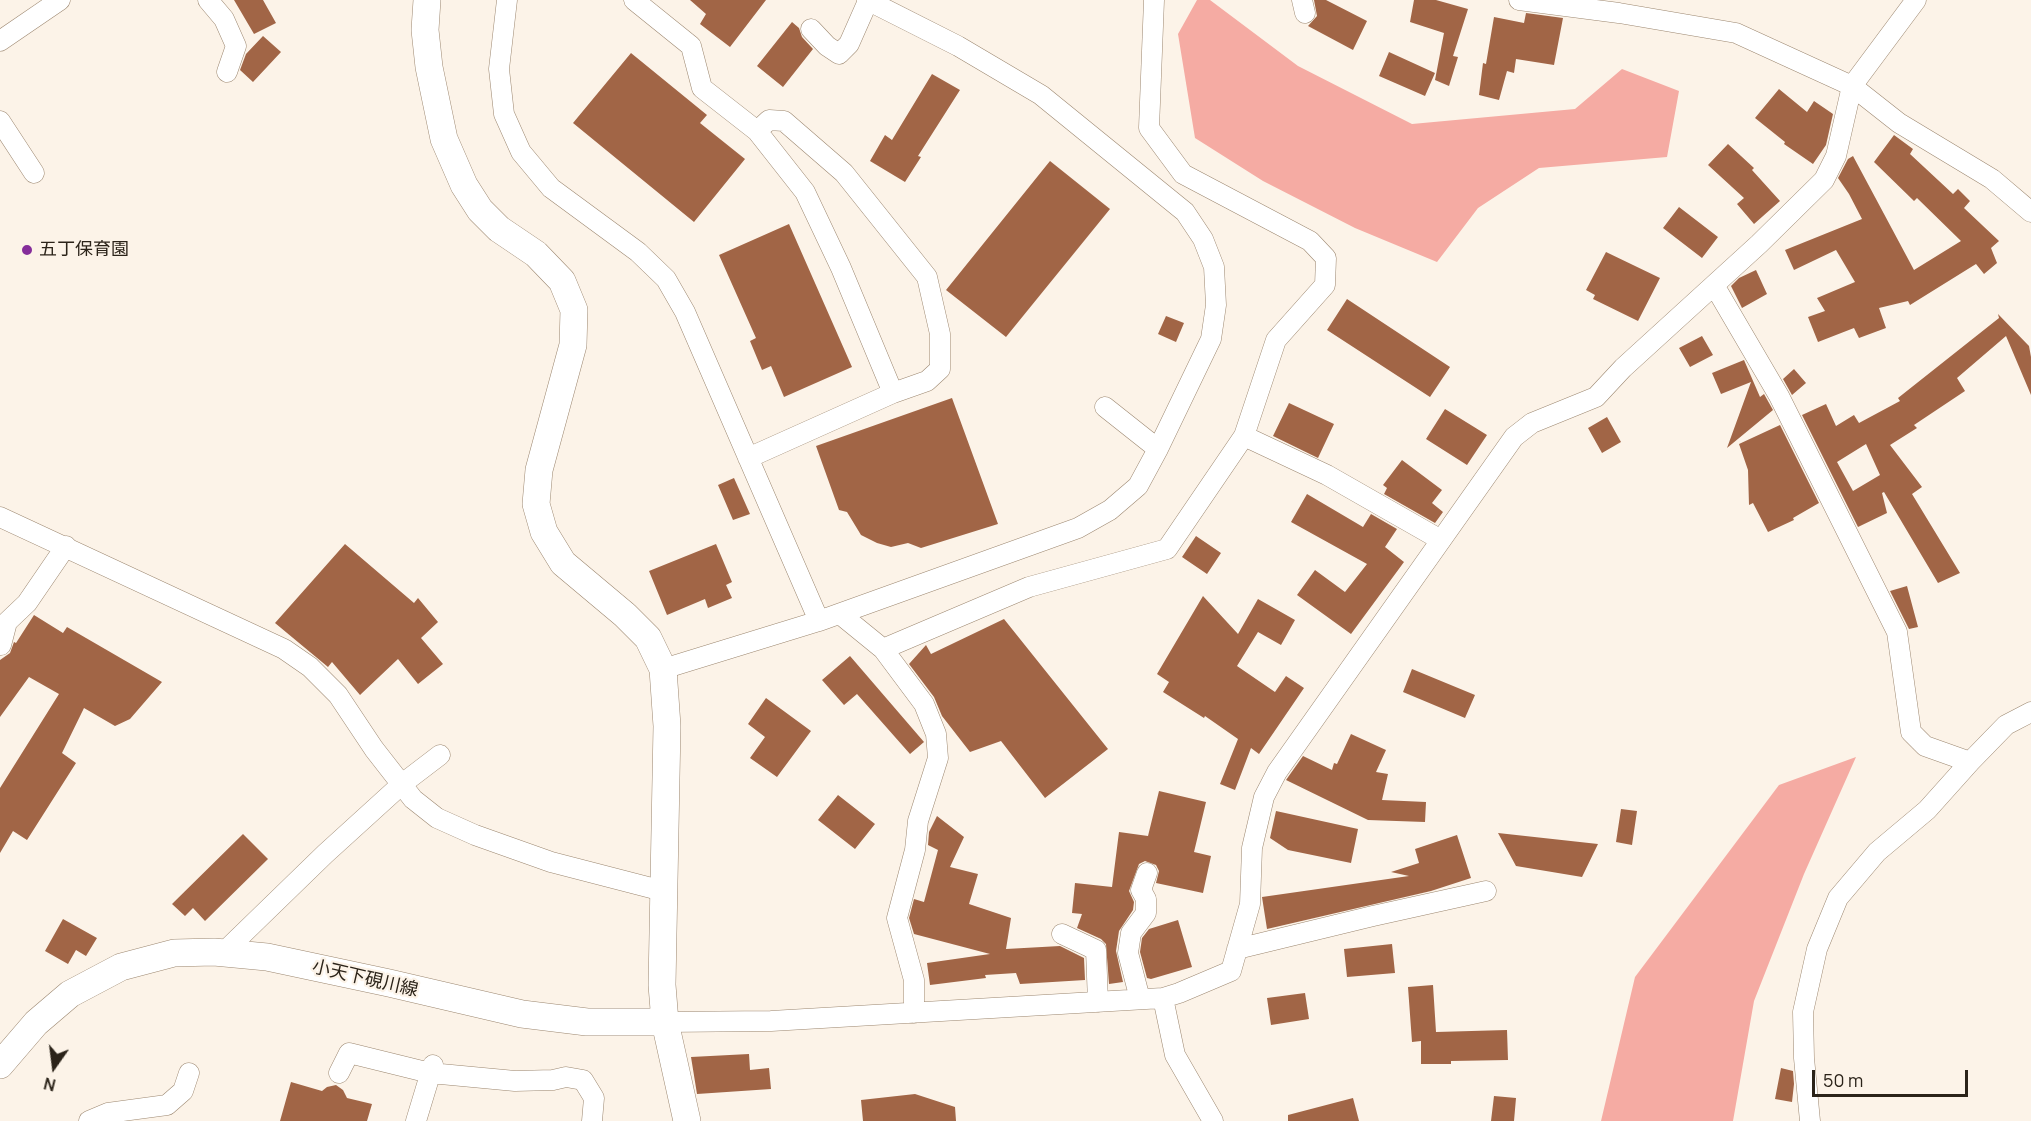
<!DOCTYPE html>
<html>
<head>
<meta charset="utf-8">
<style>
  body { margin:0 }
  #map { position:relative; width:2031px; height:1121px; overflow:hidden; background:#fcf3e8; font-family:Manrope,sans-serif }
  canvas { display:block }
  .north { position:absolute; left:24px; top:1037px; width:60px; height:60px; -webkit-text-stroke:4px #fcf3e8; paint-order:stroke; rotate:194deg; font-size:16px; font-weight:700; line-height:24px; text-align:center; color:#2b2319 }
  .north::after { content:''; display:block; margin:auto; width:21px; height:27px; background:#2b2319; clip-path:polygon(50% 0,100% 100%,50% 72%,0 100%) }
  .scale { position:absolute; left:1812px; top:1070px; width:156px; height:27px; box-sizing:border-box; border:3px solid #2b2319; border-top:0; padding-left:8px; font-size:18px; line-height:21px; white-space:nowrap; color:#2b2319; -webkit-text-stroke:4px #fcf3e8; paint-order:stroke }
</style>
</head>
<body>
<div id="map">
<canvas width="2031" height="1121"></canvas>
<div class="north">N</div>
<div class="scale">50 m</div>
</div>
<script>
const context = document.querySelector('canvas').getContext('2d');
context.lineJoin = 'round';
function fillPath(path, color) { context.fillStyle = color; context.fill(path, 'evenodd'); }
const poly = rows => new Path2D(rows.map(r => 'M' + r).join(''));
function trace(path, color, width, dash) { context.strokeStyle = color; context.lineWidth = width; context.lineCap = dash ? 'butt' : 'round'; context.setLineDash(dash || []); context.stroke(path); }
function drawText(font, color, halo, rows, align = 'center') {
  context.font = font + ' Manrope,"Noto Sans JP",sans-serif'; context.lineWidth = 4.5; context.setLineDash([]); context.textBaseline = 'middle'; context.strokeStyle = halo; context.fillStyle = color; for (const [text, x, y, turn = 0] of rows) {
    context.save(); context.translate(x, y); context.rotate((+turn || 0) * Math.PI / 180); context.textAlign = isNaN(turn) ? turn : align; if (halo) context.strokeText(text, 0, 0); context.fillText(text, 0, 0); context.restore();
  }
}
fillPath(poly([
  [1197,0,1210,0,1298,66,1412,124,1575,109,1622,69,1679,91,1667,157,1539,168,1478,208,1437,262,1355,228,1263,181,1195,138,1178,34],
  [1856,757,1804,874,1754,1001,1733,1121,1601,1121,1635,977,1779,785]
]), '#f5aba3');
fillPath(poly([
  [234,0,263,0,276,23,254,34],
  [690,0,766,0,730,47,700,24,706,14],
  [1314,0,1326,0,1367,21,1353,50,1308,26,1317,16],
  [1414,0,1436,0,1468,9,1453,56,1458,57,1449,86,1435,80,1444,33,1410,22],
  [1526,13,1563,18,1554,65,1516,59,1514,73,1507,71,1499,100,1479,95,1483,63,1486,64,1494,17,1524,23],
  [792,22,799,28,802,37,813,49,783,87,757,66],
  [263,36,281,52,253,82,240,70,246,54],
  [1389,52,1435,73,1425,96,1379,76],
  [631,53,707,115,700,123,745,159,694,222,573,123],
  [932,74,960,90,918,156,921,157,905,182,870,161,885,135,892,140],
  [1779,89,1807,112,1814,101,1833,114,1826,145,1813,164,1784,144,1785,142,1755,118],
  [1894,135,1913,149,1910,154,1953,194,1958,189,1970,201,1964,208,1999,241,1991,248,1997,263,1984,274,1976,264,1910,305,1908,301,1879,308,1886,328,1859,338,1854,328,1818,342,1808,317,1825,311,1817,298,1855,282,1836,250,1794,270,1785,250,1862,219,1849,194,1838,178,1848,159,1853,156,1914,270,1961,241,1917,198,1914,201,1874,162],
  [1728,144,1754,168,1752,170,1780,201,1754,224,1737,204,1744,198,1708,165],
  [1050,161,1110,209,1006,337,946,290],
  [1679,207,1718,237,1702,258,1663,228],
  [789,224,852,367,784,397,771,366,762,370,750,341,756,338,719,255],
  [1606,252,1660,278,1638,321,1593,299,1595,295,1586,290],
  [1756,270,1767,294,1742,308,1731,286,1739,278],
  [1347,299,1450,367,1430,397,1327,330],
  [1998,314,2029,346,2031,357,2031,395,2006,336,1957,378,1965,391,1914,425,1917,428,1890,445,1922,487,1912,494,1960,573,1938,583,1884,492,1882,493,1887,513,1858,527,1802,415,1826,404,1836,426,1854,415,1859,423,1900,401,1898,398,1999,318],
  [1866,444,1880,475,1853,491,1837,462],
  [1166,316,1184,323,1176,342,1158,334],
  [1702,336,1713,355,1690,367,1679,348],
  [1744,360,1760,397,1764,394,1773,410,1727,448,1751,382,1721,394,1712,373],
  [1794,369,1806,383,1792,395,1783,379],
  [952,398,998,524,921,548,908,543,891,547,877,543,861,535,847,512,839,510,816,446],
  [1289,403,1334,424,1318,458,1273,436],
  [1445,409,1487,435,1467,465,1426,439],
  [1607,417,1621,442,1602,453,1588,428],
  [1780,425,1819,503,1793,518,1794,520,1768,532,1753,503,1749,505,1748,470,1739,444],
  [1402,460,1442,490,1432,503,1443,512,1435,523,1384,494,1387,488,1383,485],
  [734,478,750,514,733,520,718,485],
  [1307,494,1363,527,1371,514,1397,529,1385,547,1404,562,1351,634,1297,595,1315,570,1345,592,1367,564,1291,522],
  [1196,536,1221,553,1207,574,1182,557],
  [345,544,414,603,418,598,438,622,421,638,443,664,418,684,398,659,360,695,332,662,328,667,275,623],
  [716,544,732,582,726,585,732,598,708,608,705,599,667,615,649,571],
  [1907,586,1918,627,1909,629,1890,591],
  [1203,596,1238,634,1258,599,1295,620,1281,645,1258,632,1237,666,1275,692,1286,676,1304,688,1259,754,1251,748,1235,790,1220,784,1238,739,1205,716,1204,718,1163,692,1169,682,1157,674],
  [34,615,63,633,67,627,162,682,130,719,115,726,84,708,62,753,76,763,27,840,13,831,0,853,0,788,59,694,29,677,0,717,0,660,10,653,14,642,16,643],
  [1004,619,1108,749,1045,798,1001,741,970,752,942,716,934,697,909,664,926,645,931,654],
  [850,656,924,742,910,754,857,694,844,705,822,680],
  [1412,669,1475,695,1465,718,1403,692],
  [766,698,811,731,777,777,750,758,765,737,748,724],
  [1351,734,1386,750,1376,772,1388,774,1382,800,1426,802,1425,822,1368,820,1286,780,1303,756,1332,770,1334,763,1337,764],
  [1159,791,1206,802,1194,852,1211,856,1203,893,1156,883,1159,871,1156,865,1145,861,1139,864,1129,891,1134,902,1133,910,1119,931,1116,951,1123,982,1109,984,1106,944,1101,939,1077,928,1082,914,1072,913,1075,883,1112,887,1119,832,1148,836],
  [838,795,875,824,855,849,818,820],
  [1621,809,1637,811,1632,845,1616,842],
  [1276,811,1358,829,1351,863,1288,850,1270,838],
  [937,816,964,837,950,867,978,874,969,904,1011,918,1006,949,1060,946,1084,958,1085,980,1020,984,1016,973,985,975,986,978,930,985,927,963,990,954,914,934,909,918,914,899,924,902,938,850,928,845,929,832],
  [1498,833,1598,844,1582,877,1516,866],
  [243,834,268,859,205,921,193,908,185,916,172,904],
  [1457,835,1471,878,1431,891,1267,929,1262,897,1409,876,1391,872,1419,863,1415,849],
  [63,919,97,938,86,956,76,950,68,964,45,951],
  [1178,920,1192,967,1151,979,1147,978,1140,952,1142,938,1149,929],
  [1392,944,1395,973,1347,977,1344,949],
  [1433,985,1436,1032,1507,1030,1508,1060,1451,1061,1451,1064,1421,1064,1421,1041,1412,1042,1408,987],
  [1305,993,1309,1019,1271,1025,1267,998],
  [749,1054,750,1070,769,1068,771,1089,697,1094,691,1057],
  [1781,1068,1793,1071,1794,1084,1792,1102,1775,1099],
  [291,1082,322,1091,327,1087,336,1085,343,1090,347,1098,372,1104,367,1121,280,1121],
  [915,1094,955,1107,956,1121,863,1121,861,1100],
  [1494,1096,1516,1098,1514,1121,1491,1121],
  [1353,1098,1359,1121,1288,1121,1288,1115]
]), '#a16546');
const street = poly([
  [208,0,224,19,236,46,227,72],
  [507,0,499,69,504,114,521,152,551,188,638,252,666,279,685,312,819,621,663,669],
  [634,0,691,46,702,88,757,131,805,192,841,268,893,393,748,458],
  [1302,0,1305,13],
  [1519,0,1619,13,1736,33,1852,86,1899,123,1992,179,2031,212],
  [811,29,827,46,839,54,849,44,868,1],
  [0,41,60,0],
  [0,121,34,173],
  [757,131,769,120,784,121,844,173,927,277,940,334,940,369,927,381,893,393],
  [1714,285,1779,396,1897,632,1911,732,1925,746,1970,762],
  [1105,407,1158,449],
  [1244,436,1327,475,1441,540],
  [0,517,284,649,310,667,338,695,374,749,413,799,437,818,475,835,551,862,663,891],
  [840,614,883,649,924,704,936,734,938,758,918,821,915,850,897,918,914,980,914,1013],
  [819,621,1078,528,1110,510,1138,486,1158,449,1211,339,1216,305,1214,267,1203,239,1185,212,1041,95,958,46,867,0],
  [1,645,7,622,27,603,66,546],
  [883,649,1029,587,1167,549,1244,436,1276,340,1325,285,1326,258,1310,241,1183,174,1149,128,1154,0],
  [1062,934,1096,950,1098,1002],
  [1237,949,1373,916,1486,891],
  [223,953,325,854,402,784,440,755],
  [1163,998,1175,1055,1213,1121],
  [1140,999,1128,953,1131,933,1146,913,1146,899,1141,890,1147,873],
  [665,1022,771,1021,1163,998,1179,993,1231,971,1250,904,1252,848,1264,797,1277,772,1514,437,1532,423,1596,397,1623,368,1759,244,1824,180,1836,156,1852,86,1916,0],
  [339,1073,349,1053,430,1073,515,1081,553,1080,566,1077,583,1080,594,1098,592,1121],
  [89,1121,108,1113,167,1105,183,1091,189,1073],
  [416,1121,433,1065],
  [1810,1121,1804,1058,1803,1012,1817,949,1838,898,1877,852,1927,810,1970,762,2006,725,2031,712]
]);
const secondary = poly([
  [427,0,425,30,429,67,444,139,464,185,480,210,499,229,536,254,562,281,574,310,573,345,539,470,536,504,544,532,563,563,625,615,648,638,663,669,667,726,662,985,665,1022,687,1121],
  [0,1065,36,1023,70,994,121,967,174,953,214,952,267,957,389,983,522,1014,587,1022,665,1022]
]);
trace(street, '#9c8770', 21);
trace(secondary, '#9c8770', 28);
trace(street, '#fff', 20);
trace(secondary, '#fff', 27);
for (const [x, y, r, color] of [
  [27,250,6,"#852d9a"]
]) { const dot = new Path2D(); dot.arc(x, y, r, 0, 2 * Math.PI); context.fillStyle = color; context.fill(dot); trace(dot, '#fcf3e8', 2); }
drawText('18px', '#2b2319', '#fcf3e8', [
  ["五丁保育園",39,250]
], 'left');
drawText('18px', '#2b2319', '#fcf3e8', [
  ["小天下硯川線",365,979,13]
]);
</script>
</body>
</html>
